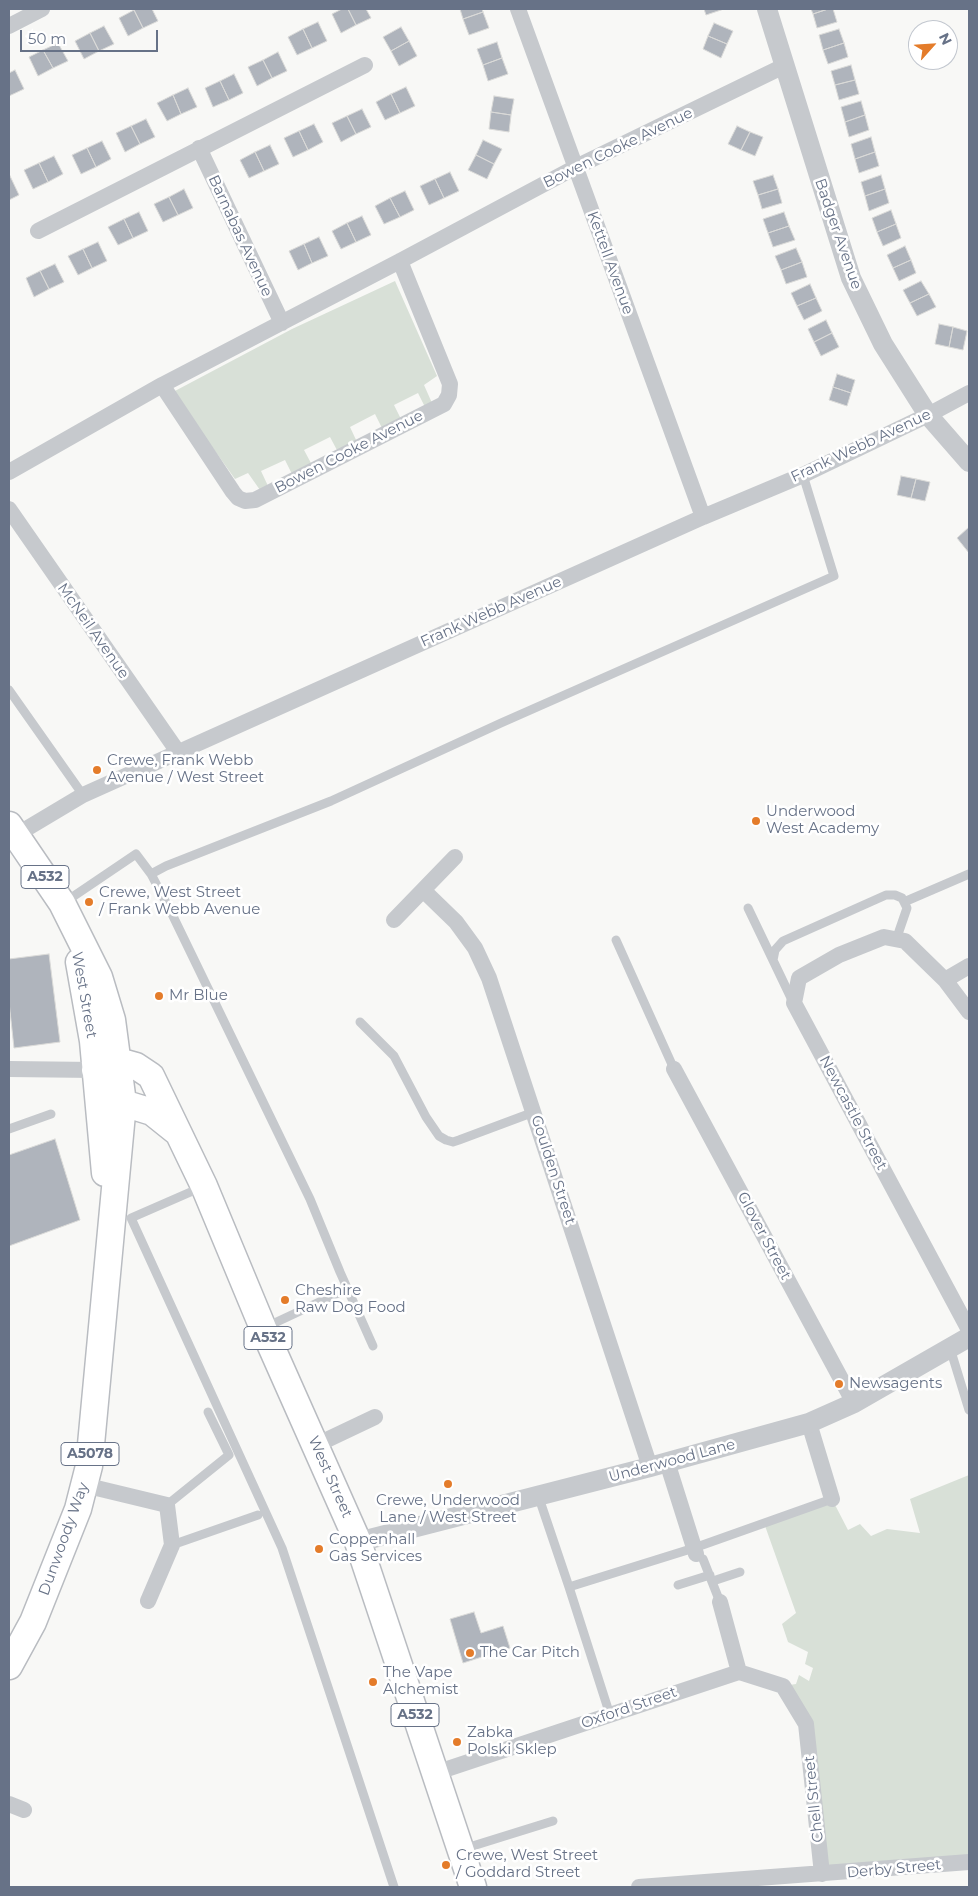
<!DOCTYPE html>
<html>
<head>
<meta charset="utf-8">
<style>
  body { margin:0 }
  #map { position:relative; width:978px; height:1896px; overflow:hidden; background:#f8f8f6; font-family:Montserrat,sans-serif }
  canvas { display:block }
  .frame { position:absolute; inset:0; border:10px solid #677287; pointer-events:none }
  .north { position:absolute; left:908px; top:20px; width:50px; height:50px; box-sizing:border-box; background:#fff; border:1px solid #c2c7cf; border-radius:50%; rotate:64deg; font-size:14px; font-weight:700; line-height:20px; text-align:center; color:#677287 }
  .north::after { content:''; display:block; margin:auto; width:18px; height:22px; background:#e47c2a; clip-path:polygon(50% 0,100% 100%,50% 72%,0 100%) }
  .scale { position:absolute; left:20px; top:30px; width:138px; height:22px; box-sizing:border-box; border:2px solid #677287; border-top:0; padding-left:6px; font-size:15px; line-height:18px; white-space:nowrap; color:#677287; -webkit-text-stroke:4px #fff; paint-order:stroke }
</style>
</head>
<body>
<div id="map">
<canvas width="978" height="1896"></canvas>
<div class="frame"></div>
<div class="north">N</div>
<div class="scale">50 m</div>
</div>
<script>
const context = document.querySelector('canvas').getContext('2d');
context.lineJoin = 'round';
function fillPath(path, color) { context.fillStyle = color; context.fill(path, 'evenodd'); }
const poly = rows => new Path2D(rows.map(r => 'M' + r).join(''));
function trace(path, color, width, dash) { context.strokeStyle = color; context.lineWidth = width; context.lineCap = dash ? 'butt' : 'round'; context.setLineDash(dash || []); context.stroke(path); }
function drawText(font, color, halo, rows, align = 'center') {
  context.font = font + ' Montserrat,sans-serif'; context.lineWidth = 5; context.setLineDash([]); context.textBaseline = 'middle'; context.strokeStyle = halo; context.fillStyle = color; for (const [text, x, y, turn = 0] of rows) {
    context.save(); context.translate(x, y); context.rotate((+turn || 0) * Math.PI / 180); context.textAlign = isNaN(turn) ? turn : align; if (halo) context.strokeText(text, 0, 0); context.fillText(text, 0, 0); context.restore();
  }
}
fillPath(poly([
  [395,281,437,376,424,385,432,403,425,407,418,393,394,405,401,419,382,428,375,414,350,427,357,442,338,452,330,437,304,450,312,465,292,474,285,460,261,471,268,486,260,490,248,473,235,479,173,392,292,329],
  [969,1475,969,1862,822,1874,806,1724,783,1686,796,1684,799,1675,809,1681,813,1668,805,1664,808,1652,788,1642,782,1624,796,1613,764,1523,832,1499,848,1530,860,1524,871,1536,887,1529,920,1533,910,1499]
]), '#d8e0d7');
const building = poly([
  [136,9,152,9,158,21,143,28,134,10,136,9],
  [342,9,348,9,356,25,341,33,332,14,342,9],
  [348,9,366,9,371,18,356,25,348,9],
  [460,9,482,9,483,12,463,19,460,9],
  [704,9,724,9,706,15,704,9],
  [811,9,828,9,813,14,811,9],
  [828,9,833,9,837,22,817,28,813,14,828,9],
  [134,10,143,28,128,36,119,18,134,10],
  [483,12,489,28,469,35,463,19,483,12],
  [318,22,327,41,312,48,303,29,318,22],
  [714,23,733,31,727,44,708,36,714,23],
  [104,26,114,44,99,51,90,33,104,26],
  [401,27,409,41,391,51,383,37,401,27],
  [303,29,312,48,297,55,288,37,303,29],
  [839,29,844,43,823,50,819,35,839,29],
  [90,33,99,51,84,59,75,41,90,33],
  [708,36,727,44,721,58,703,49,708,36],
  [409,41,417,56,399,66,391,51,409,41],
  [497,42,502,58,483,65,477,49,497,42],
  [58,43,68,61,53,68,43,50,58,43],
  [844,43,848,57,828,64,823,50,844,43],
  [43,50,53,68,38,76,29,57,43,50],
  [278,52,287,71,272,78,263,60,278,52],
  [502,58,508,74,488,81,483,65,502,58],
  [263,60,272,78,257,86,248,67,263,60],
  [851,65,855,80,835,85,831,71,851,65],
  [15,70,24,89,9,96,9,73,15,70],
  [234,74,243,93,229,100,220,81,234,74],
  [855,80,859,94,839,100,835,85,855,80],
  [220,81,229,100,213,107,205,88,220,81],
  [406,87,415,106,400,113,391,94,406,87],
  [188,88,197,107,181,114,173,95,188,88],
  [391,94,400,113,385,120,376,102,391,94],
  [173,95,181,114,167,121,157,103,173,95],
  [494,96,514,99,511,115,491,112,494,96],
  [861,101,865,115,845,122,841,107,861,101],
  [362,109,371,127,356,134,347,116,362,109],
  [491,112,511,115,509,132,489,129,491,112],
  [865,115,869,130,849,137,845,122,865,115],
  [347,116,356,134,341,142,332,123,347,116],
  [146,119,155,137,140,144,131,126,146,119],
  [314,124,323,142,308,150,299,131,314,124],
  [131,126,140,144,125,152,116,133,131,126],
  [737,126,750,132,741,150,728,144,737,126],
  [299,131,308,150,293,157,284,138,299,131],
  [750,132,763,137,755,156,741,150,750,132],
  [871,137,875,152,855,159,851,144,871,137],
  [483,140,502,149,494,164,476,155,483,140],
  [102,141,111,159,96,167,87,148,102,141],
  [270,145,279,164,264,171,255,152,270,145],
  [87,148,96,167,81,174,72,155,87,148],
  [255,152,264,171,249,178,240,160,255,152],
  [875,152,879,166,859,173,855,159,875,152],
  [476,155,494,164,487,179,468,170,476,155],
  [54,156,63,174,48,182,39,163,54,156],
  [39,163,48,182,33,189,24,170,39,163],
  [450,172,459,191,444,198,435,179,450,172],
  [773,175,778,189,758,195,753,181,773,175],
  [881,175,885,189,865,196,861,182,881,175],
  [10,176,19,195,9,200,9,177,10,176],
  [435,179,444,198,429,205,420,186,435,179],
  [184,189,193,208,178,215,169,197,184,189],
  [778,189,782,203,762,209,758,195,778,189],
  [885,189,889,203,869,211,865,196,885,189],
  [405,191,414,210,400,217,390,198,405,191],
  [169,197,178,215,163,222,154,204,169,197],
  [390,198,400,217,384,224,375,206,390,198],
  [891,210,896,224,877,232,872,218,891,210],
  [139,212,148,231,133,238,124,219,139,212],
  [784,212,789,226,768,233,763,219,784,212],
  [362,216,371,235,356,242,347,223,362,216],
  [124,219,133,238,118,245,108,227,124,219],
  [347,223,356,242,341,249,332,231,347,223],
  [896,224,901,238,883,246,877,232,896,224],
  [789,226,795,240,773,247,768,233,789,226],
  [319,237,328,256,312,263,304,244,319,237],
  [98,242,107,261,92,268,83,249,98,242],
  [304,244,312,263,298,270,289,251,304,244],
  [905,246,911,260,893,268,887,255,905,246],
  [796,248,802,262,781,270,775,256,796,248],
  [83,249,92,268,78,275,68,256,83,249],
  [911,260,916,273,899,281,893,268,911,260],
  [802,262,807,277,786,284,781,270,802,262],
  [55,264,64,282,49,289,40,271,55,264],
  [40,271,49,289,34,297,26,278,40,271],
  [921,281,929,294,910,303,903,290,921,281],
  [810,284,816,298,797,306,791,293,810,284],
  [929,294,936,307,917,316,910,303,929,294],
  [816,298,822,311,804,320,797,306,816,298],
  [826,320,832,333,814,342,808,329,826,320],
  [939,324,953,327,949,347,935,344,939,324],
  [953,327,967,331,963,350,949,347,953,327],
  [832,333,839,347,821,356,814,342,832,333],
  [837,374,855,380,851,393,833,387,837,374],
  [833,387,851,393,847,406,829,400,833,387],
  [901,476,916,479,911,498,897,495,901,476],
  [916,479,930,482,925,501,911,498,916,479],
  [969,527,969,553,957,538,969,527],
  [49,954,60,1042,14,1048,9,1002,9,959,49,954],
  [55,1139,80,1220,9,1246,9,1155,55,1139],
  [474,1612,481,1633,503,1626,510,1648,463,1663,450,1619,474,1612]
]);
fillPath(building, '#afb4bc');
trace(building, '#dadad8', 1);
const primary = poly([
  [9,825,62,903,99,977,112,1020,123,1103,89,1466,78,1509,33,1622,9,1666],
  [79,962,93,1041,105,1173],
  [95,1070,118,1061,136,1066,151,1076,204,1186,263,1328,358,1542,473,1887],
  [112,1091,123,1103,152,1112,177,1132]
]);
trace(primary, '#b9bcc1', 29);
trace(poly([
  [9,690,83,795],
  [151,874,166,866,331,801,501,723,834,576,803,475],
  [65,902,136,854,151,874,171,912,310,1199,340,1272,373,1346],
  [904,902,969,874],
  [748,908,792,1000],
  [616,940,674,1069],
  [773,960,775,950,783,941,886,895,895,895,902,898,907,908,896,940],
  [360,1022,394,1056,426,1117,439,1136,446,1140,453,1142,459,1140,534,1112],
  [9,1129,51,1114],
  [202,1187,131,1218,282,1548,394,1887],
  [266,1327,347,1289],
  [950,1348,969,1410],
  [538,1495,569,1587,610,1715],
  [167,1505,229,1455,208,1412],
  [172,1545,258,1515],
  [703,1559,720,1602],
  [713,1581,740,1572],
  [678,1585,710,1575],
  [569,1587,694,1548,832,1499],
  [463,1849,553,1821]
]), '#c6c9cd', 9);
trace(poly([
  [518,9,703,517],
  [9,26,42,9],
  [199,148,282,323],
  [38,231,365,65],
  [162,385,233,492,238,498,245,501,255,500,444,404,449,395,450,384,400,261],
  [9,472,162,385,400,261,576,167,784,66],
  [9,509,178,752],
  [16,835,83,795,703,517,803,475,928,415,969,393],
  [423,890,456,922,475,948,489,978,650,1467],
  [394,920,455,857],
  [945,980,969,966],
  [969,1012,945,980,905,941,884,937,839,955,799,978,794,1003,969,1330],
  [9,1069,95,1070],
  [674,1069,854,1403],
  [809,1423,832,1499],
  [316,1445,375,1417],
  [667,1462,696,1554],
  [84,1485,167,1505,172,1545,148,1601],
  [720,1602,739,1672],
  [435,1773,739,1672,783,1686,806,1724,822,1874],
  [9,1804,24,1810],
  [639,1887,969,1862]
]), '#c6c9cd', 16);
trace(poly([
  [767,9,851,278,883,344,928,415,969,462],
  [358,1542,650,1467,809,1423,854,1403,969,1337]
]), '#c6c9cd', 20);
trace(primary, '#fff', 26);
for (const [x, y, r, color] of [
  [97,770,5,"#e47c2a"],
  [756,821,5,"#e47c2a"],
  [89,902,5,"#e47c2a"],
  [159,996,5,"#e47c2a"],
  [285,1300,5,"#e47c2a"],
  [839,1384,5,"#e47c2a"],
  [448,1484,5,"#e47c2a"],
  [319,1549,5,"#e47c2a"],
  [470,1653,5,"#e47c2a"],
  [373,1682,5,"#e47c2a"],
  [457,1742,5,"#e47c2a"],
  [446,1865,5,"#e47c2a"]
]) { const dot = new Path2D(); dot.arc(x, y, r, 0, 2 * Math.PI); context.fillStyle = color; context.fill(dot); trace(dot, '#fff', 2); }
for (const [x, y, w] of [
  [45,877,48],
  [268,1338,48],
  [90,1454,58],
  [415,1715,48]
]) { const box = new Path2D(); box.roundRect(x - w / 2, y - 11.5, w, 23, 4); context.fillStyle = '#fff'; context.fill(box); trace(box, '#677287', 1); }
drawText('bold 14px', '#677287', null, [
  ["A532",45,877],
  ["A532",268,1338],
  ["A5078",90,1454],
  ["A532",415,1715]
]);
drawText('15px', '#677287', '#fff', [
  ["Bowen Cooke Avenue",618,148,-26],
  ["Badger Avenue",838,234,71],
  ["Barnabas Avenue",240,236,65],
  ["Kettell Avenue",610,263,70],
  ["Frank Webb Avenue",861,446,-25],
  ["Bowen Cooke Avenue",349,452,-27],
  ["Frank Webb Avenue",491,612,-24],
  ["McNeil Avenue",93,631,55],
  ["West Street",84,995,80],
  ["Newcastle Street",853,1113,62],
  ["Goulden Street",553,1170,72],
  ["Glover Street",764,1236,62],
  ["Underwood Lane",672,1461,-15],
  ["West Street",330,1477,66],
  ["Dunwoody Way",64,1539,-70],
  ["Oxford Street",629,1708,-19],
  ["Chell Street",814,1799,-96],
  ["Derby Street",894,1869,-5]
]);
drawText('15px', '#677287', '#fff', [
  ["Crewe, Frank Webb",107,761],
  ["Avenue / West Street",107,778],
  ["Underwood",766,812],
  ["West Academy",766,829],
  ["Crewe, West Street",99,893],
  ["/ Frank Webb Avenue",99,910],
  ["Mr Blue",169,996],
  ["Cheshire",295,1291],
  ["Raw Dog Food",295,1308],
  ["Newsagents",849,1384],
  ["Crewe, Underwood",448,1501,"center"],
  ["Lane / West Street",448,1518,"center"],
  ["Coppenhall",329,1540],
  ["Gas Services",329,1557],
  ["The Car Pitch",480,1653],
  ["The Vape",383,1673],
  ["Alchemist",383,1690],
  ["Zabka",467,1733],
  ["Polski Sklep",467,1750],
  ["Crewe, West Street",456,1856],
  ["/ Goddard Street",456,1873]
], 'left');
</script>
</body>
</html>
